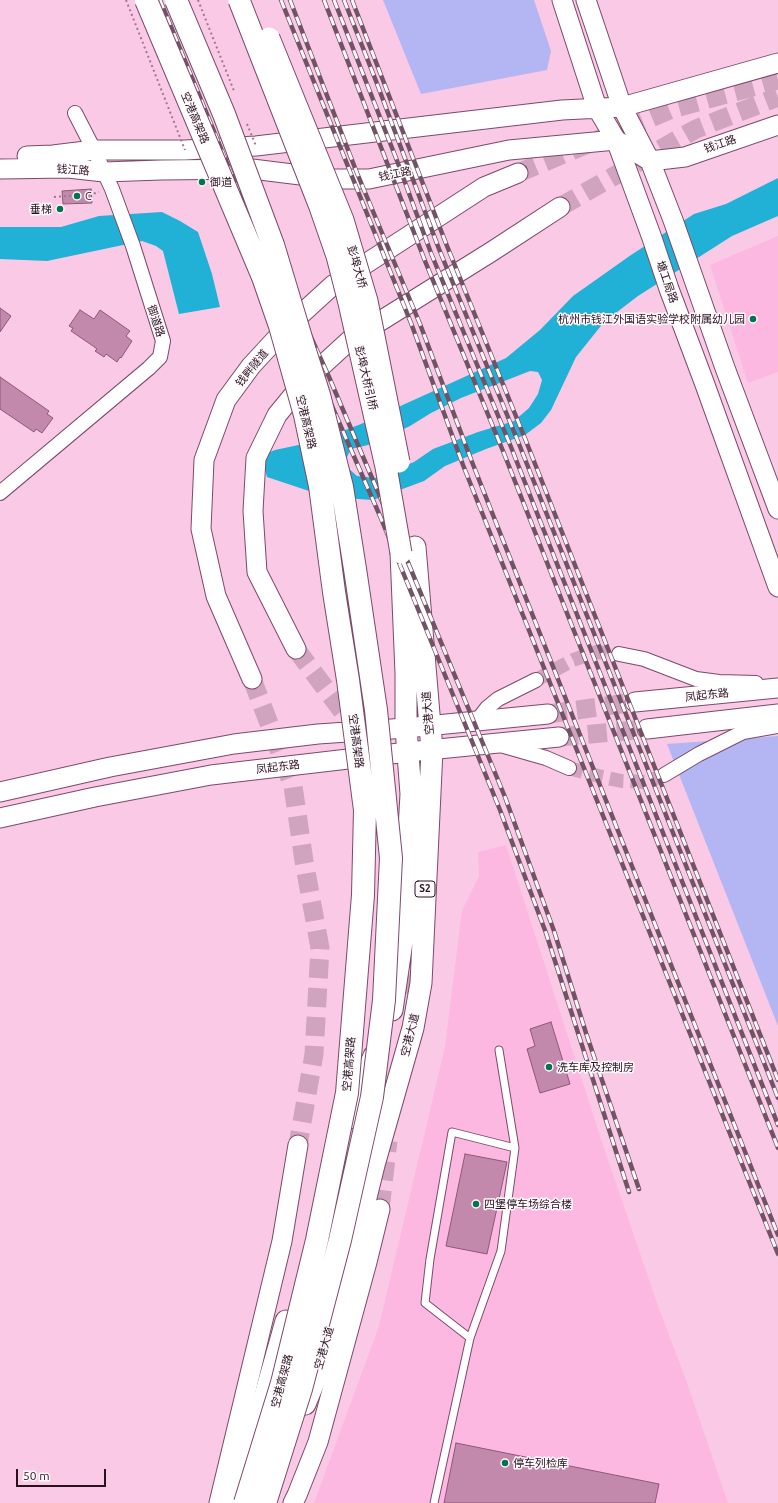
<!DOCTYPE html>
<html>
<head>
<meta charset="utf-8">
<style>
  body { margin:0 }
  #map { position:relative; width:778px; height:1503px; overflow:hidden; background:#fac9e6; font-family:Ubuntu,sans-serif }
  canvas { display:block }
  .scale { position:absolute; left:16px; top:1469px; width:90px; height:18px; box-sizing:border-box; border:2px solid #271220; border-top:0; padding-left:5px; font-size:12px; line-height:14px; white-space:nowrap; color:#271220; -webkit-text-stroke:3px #fff9fc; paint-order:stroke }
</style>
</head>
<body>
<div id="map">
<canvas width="778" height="1503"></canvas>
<div class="scale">50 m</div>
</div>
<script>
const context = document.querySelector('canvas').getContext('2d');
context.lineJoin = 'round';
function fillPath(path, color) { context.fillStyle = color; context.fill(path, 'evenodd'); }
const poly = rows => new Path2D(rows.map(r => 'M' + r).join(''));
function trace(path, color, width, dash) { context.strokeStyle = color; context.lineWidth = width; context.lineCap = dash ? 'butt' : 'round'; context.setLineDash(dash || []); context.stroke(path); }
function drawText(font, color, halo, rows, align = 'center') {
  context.font = font + ' Ubuntu,"Noto Sans SC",sans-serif'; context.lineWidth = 3; context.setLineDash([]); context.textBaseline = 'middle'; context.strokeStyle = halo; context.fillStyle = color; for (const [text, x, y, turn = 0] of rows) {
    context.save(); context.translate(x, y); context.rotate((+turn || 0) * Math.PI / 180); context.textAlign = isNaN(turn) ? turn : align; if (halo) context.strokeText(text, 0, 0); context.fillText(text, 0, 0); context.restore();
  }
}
fillPath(poly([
  [778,236,778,372,748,383,710,265],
  [506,845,603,1145,658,1306,686,1380,728,1503,314,1503,379,1326,445,1047,462,911,479,876,478,852]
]), '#fcb8e1');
fillPath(poly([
  [383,0,534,0,551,51,547,70,421,94],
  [778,736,778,1026,667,744]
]), '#b3b6f2');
fillPath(poly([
  [778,178,778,216,732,236,638,296,604,322,576,357,551,410,541,423,525,435,486,449,445,466,424,481,373,500,358,499,318,494,267,477,264,466,263,455,275,450,317,441,361,424,506,358,540,330,573,296,631,255,694,214,726,204],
  [530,371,538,372,542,380,538,394,529,408,514,421,478,432,433,449,414,462,375,478,357,476,347,467,347,457,351,449,372,444,410,426,431,413,461,398],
  [162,212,180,221,198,232,212,274,220,307,179,314,163,251,156,246,142,241,47,261,0,259,0,227,61,227,99,216]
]), '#21b0d6');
const building = poly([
  [91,189,92,203,63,204,62,191,91,189],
  [0,308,11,316,0,332,0,308],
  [80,310,94,319,100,310,130,331,126,336,132,341,121,358,120,357,117,362,106,354,104,357,95,351,97,349,93,346,71,331,73,328,69,326,80,310],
  [0,377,49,411,47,414,53,418,42,433,36,429,34,432,0,409,0,377],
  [551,1022,570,1084,540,1093,527,1049,535,1046,530,1029,551,1022],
  [465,1154,507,1162,487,1254,446,1246,465,1154],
  [456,1443,659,1484,655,1503,444,1503,456,1443]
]);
fillPath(building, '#c289ac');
trace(building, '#8e587a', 1);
trace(poly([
  [536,680,573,660,596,652,619,654],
  [569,768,602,777,622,781,646,782,664,775]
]), '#d0a4be', 14, [14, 7]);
trace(poly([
  [518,173,672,109,778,80],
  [560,207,696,129,778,97],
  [296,649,343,712,354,731],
  [252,679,293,786,304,861,320,948,314,1054,298,1145],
  [548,714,635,702],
  [559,737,647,729],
  [410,994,412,921],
  [380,1209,388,1141]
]), '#d0a4be', 19, [19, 10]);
const lane = poly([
  [470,1338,425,1303,430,1259,452,1132,515,1148],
  [434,1503,470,1338,501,1251,515,1148,499,1050]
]);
const street = poly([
  [0,493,149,368,160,357,163,341,133,246,112,189,94,150,75,113],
  [619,654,644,659,696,679,719,682,756,683],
  [477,721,487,708,498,699,536,680],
  [504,746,546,758,569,768],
  [664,775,699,754,743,732,778,726]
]);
const secondary = poly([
  [562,0,597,108,616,140,652,238,669,289,704,382,778,587],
  [586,0,622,107,650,161,673,220,725,368,778,509],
  [27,156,53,155,94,150,185,150,256,146,562,110,622,107,778,63],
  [0,169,68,168,104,172,161,170,252,169,333,179,369,179,509,150,616,140,650,161,685,157,778,125],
  [296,649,257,572,253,511,256,458,277,415,304,382,350,340,491,252,560,207],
  [252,679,216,596,201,529,204,460,226,400,251,366,287,327,333,285,484,187,518,173],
  [635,702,778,688],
  [647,729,778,714],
  [0,792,110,767,234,744,318,734,406,728,548,714],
  [0,818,95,797,211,775,408,752,559,737],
  [219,1503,282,1241,298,1145],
  [293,1503,297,1495,318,1442,367,1262,380,1209]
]);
const primary = poly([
  [392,1010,403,935,411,794,406,728,406,673,401,553],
  [347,1119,374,1056],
  [305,1404,319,1370,356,1238,374,1165,413,1028,421,983,432,750,415,547],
  [233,1503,239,1488,286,1321]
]);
trace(lane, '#7d496a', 9);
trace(street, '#7d496a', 16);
trace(secondary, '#7d496a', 21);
trace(primary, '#7d496a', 23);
trace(poly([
  [54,197,92,194,99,192]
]), '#9d788f', 2, [2, 3]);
trace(lane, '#fff', 7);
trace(street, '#fff', 14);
trace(secondary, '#fff', 19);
trace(primary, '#fff', 21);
const rail = poly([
  [160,0,246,209,380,516,500,810,546,933,629,1192],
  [169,0,276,260,329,377,407,560,505,797,554,931,586,1033,639,1189],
  [281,0,411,323,463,465,778,1254],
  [290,0,357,173,420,324,472,462,778,1235],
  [324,0,425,261,503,451,778,1148],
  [334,0,396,158,431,253,511,447,778,1125],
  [344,0,376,81,439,249,519,444,778,1098],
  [352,0,447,246,526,441,778,1080]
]);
trace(rail, '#725366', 4.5);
trace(rail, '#fff9fc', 3, [9]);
const primaryBridge = poly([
  [239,0,320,207,337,256,349,303,386,467,401,553],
  [269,38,343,220,367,301,399,462]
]);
const highwayBridge = poly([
  [146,0,263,277,280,326,305,415,320,486,334,592,348,680,365,810,363,895,347,1093,317,1240,282,1383,245,1503],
  [176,0,224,114,273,245,304,348,319,395,342,487,355,569,376,710,391,858,384,1000,372,1097,340,1240,301,1389,265,1503]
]);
trace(primaryBridge, '#7d496a', 23, []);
trace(highwayBridge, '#7d496a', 24, []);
trace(poly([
  [126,0,185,150],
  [198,0,234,91],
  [247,124,256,146]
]), '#9d788f', 2, [2, 3]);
trace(primaryBridge, '#fff', 21);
trace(highwayBridge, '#fff', 22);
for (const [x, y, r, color] of [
  [202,182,4,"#01744f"],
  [77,196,4,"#01744f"],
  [60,209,4,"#01744f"],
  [753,319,4,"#01744f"],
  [549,1067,4,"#01744f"],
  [476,1204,4,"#01744f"],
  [505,1463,4,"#01744f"]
]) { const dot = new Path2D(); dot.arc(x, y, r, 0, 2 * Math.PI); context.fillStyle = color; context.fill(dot); trace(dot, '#fff9fc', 1.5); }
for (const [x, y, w] of [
  [425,889,20]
]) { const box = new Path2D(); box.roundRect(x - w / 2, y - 8, w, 16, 3); context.fillStyle = '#fff9fc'; context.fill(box); trace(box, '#271220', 1); }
drawText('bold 10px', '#271220', null, [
  ["S2",425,889]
]);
drawText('11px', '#271220', '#fff9fc', [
  ["空港高架路",195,118,67],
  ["钱江路",720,144,-19],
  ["钱江路",73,170,4],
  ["钱江路",395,174,-12],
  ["彭埠大桥",357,267,74],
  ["塘工局路",667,282,71],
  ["御道路",156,321,72],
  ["钱畔隧道",252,368,-51],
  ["彭埠大桥引桥",366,378,77],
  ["空港高架路",306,422,77],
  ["凤起东路",707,695,-6],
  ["空港大道",428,713,-95],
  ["空港高架路",356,741,83],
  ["凤起东路",278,767,-7],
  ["空港大道",410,1035,-76],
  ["空港高架路",349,1064,-85],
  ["空港大道",324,1348,-74],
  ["空港高架路",282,1381,-75]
]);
drawText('11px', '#271220', '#fff9fc', [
  ["御道",210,182],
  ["C",85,196],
  ["垂梯",52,209,"right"],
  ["杭州市钱江外国语实验学校附属幼儿园",745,319,"right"],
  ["洗车库及控制房",557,1067],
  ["四堡停车场综合楼",484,1204],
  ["停车列检库",513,1463]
], 'left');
</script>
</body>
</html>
